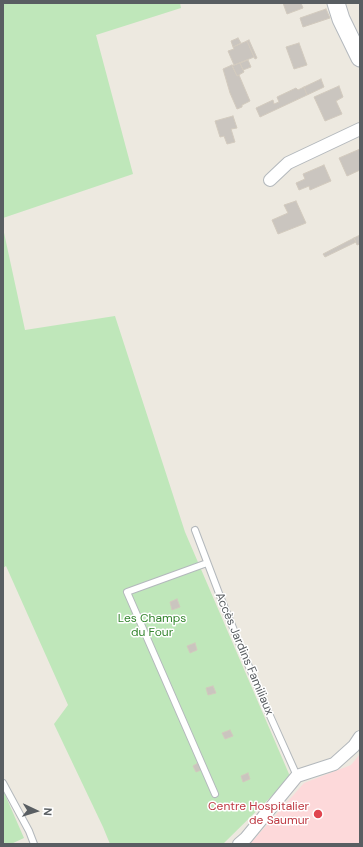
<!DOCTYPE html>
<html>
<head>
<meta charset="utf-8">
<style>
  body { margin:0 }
  #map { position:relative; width:363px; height:847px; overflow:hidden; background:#ede9e0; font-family:"DM Sans",sans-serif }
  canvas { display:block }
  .frame { position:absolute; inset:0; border:4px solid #595e62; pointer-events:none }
  .north { position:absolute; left:16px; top:791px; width:40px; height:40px; -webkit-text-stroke:3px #fff; paint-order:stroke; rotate:94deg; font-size:11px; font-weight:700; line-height:16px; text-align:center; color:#595e62 }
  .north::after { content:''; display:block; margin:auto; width:14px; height:18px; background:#595e62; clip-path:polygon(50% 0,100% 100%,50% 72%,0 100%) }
</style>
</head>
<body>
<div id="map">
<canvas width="363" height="847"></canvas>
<div class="frame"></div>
<div class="north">N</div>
</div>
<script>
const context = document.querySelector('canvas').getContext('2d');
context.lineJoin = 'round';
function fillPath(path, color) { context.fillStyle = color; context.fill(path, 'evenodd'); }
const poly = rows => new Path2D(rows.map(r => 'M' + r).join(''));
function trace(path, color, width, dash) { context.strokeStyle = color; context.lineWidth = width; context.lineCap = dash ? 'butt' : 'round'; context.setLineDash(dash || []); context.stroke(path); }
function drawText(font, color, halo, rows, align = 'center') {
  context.font = font + ' "DM Sans",sans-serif'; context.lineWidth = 3; context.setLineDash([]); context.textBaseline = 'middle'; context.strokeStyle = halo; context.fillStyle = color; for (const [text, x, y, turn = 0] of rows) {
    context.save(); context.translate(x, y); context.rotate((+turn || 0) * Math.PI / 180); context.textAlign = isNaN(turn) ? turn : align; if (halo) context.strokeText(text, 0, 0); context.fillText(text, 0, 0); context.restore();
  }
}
fillPath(poly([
  [360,754,360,844,250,844,304,783,351,765]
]), '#fdd9da');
fillPath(poly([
  [3,3,180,3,181,8,96,35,133,174,3,218],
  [3,228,25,330,115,316,185,532,289,774,292,776,223,844,110,844,103,827,54,724,68,705,6,566,3,568],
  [3,790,24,838,11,844,3,844]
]), '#bfe7ba');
const building = poly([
  [283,3,301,3,303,8,287,14,283,3],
  [326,9,330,18,303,27,300,18,326,9],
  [238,38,241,43,233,47,231,41,238,38],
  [249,40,257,58,255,59,247,41,249,40],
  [247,41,254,57,234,65,228,51,234,49,233,47,247,41],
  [299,43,307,65,294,69,286,47,299,43],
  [248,60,251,67,243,70,240,63,248,60],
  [240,63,244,72,237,76,232,66,240,63],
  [232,65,237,76,239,75,250,101,242,105,242,107,237,109,230,93,223,69,232,65],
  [321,79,324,87,307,95,304,87,321,79],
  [339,86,343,97,336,101,342,114,325,121,314,97,339,86],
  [304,87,307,95,260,117,256,108,273,100,274,104,279,102,277,97,296,88,298,90,304,87],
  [233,116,237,128,231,129,235,142,227,144,224,136,220,137,215,121,233,116],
  [360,149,360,170,347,176,339,158,360,149],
  [324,165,331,181,310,190,309,186,299,190,296,183,305,179,303,174,324,165],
  [296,201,306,223,278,234,272,220,288,213,284,205,296,201],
  [360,235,360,244,357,245,354,238,360,235],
  [354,238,356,242,325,257,323,254,354,238],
  [177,599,180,607,172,610,170,602,177,599],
  [195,643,197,650,190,653,187,646,195,643],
  [213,686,216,693,208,695,206,688,213,686],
  [230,730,233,736,225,739,222,733,230,730],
  [198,763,201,770,196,772,193,766,198,763],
  [248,773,250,779,243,782,241,776,248,773]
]);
fillPath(building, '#cac5bf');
trace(building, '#d2cabe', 1);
const lane = poly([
  [195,530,220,596,247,662,271,718,297,776],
  [207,563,127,592,215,794],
  [3,783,29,831,34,844]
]);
const street = poly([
  [270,180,288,163,360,129],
  [239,844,246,838,297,776,334,764,354,746,360,737]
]);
const secondary = poly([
  [336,3,341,19,360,58]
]);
trace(lane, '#b3b8bc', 8);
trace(street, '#b3b8bc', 14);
trace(secondary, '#b4b9be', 19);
trace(lane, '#fff', 6);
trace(street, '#fff', 12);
trace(secondary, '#fff', 17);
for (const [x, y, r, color] of [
  [318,814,5,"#e0444e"]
]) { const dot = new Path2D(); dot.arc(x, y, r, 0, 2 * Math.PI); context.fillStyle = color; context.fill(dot); trace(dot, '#fff', 1.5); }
drawText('12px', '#34852e', '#fff', [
  ["Les Champs",152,619],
  ["du Four",152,633]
]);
drawText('12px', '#595e62', '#fff', [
  ["Accès Jardins Familiaux",244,654,67]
]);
drawText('12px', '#be3a42', '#fff', [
  ["Centre Hospitalier",309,807],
  ["de Saumur",309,821]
], 'right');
</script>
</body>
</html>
